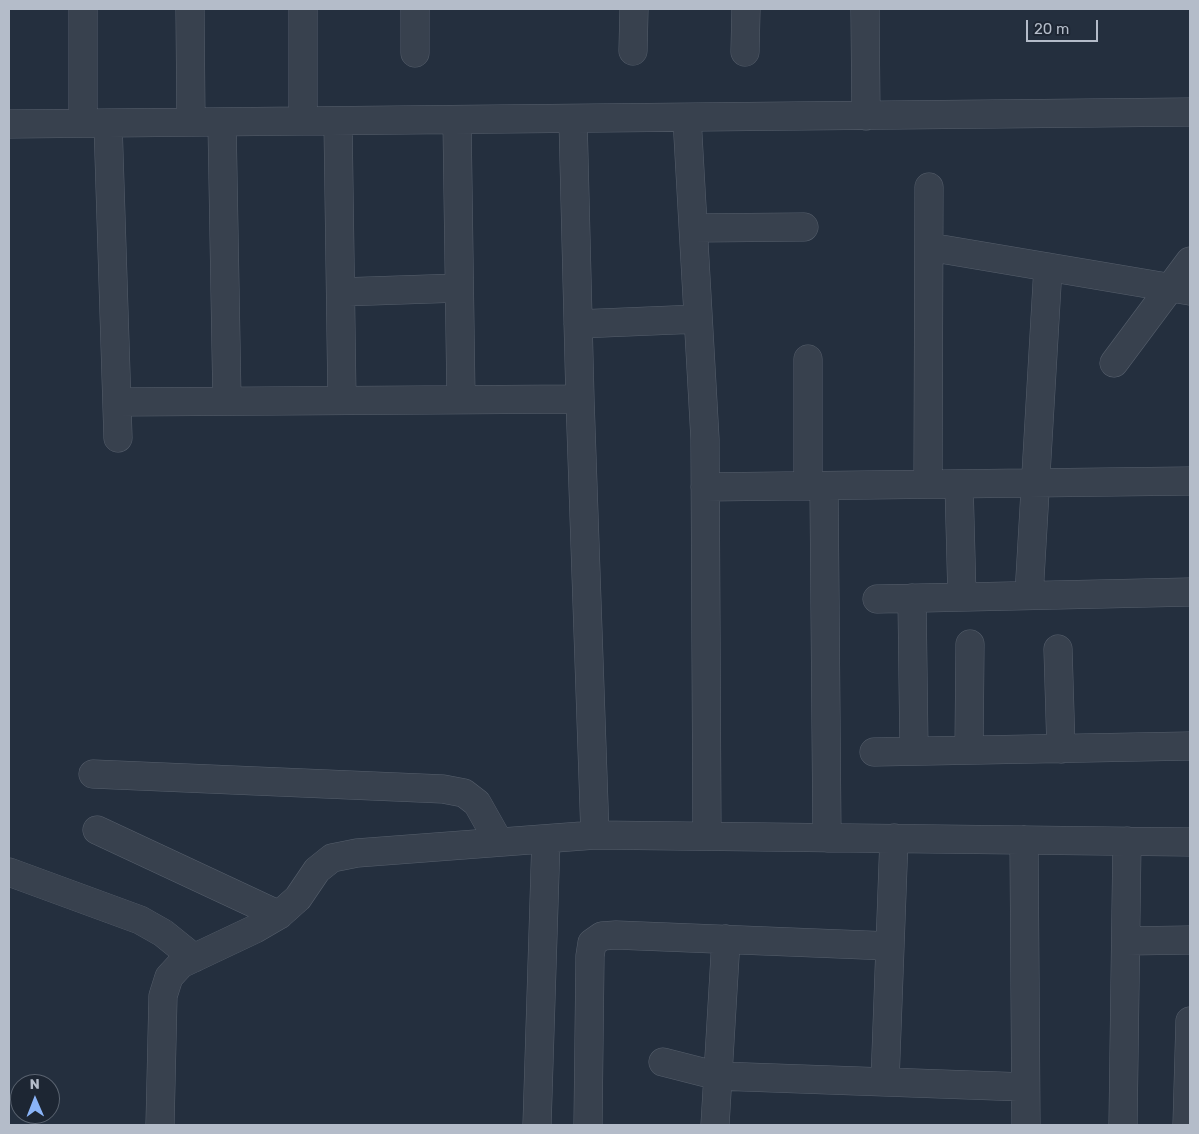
<!DOCTYPE html>
<html>
<head>
<meta charset="utf-8">
<style>
  body { margin:0 }
  #map { position:relative; width:1199px; height:1134px; overflow:hidden; background:#242f3e; font-family:Rubik,sans-serif }
  canvas { display:block }
  .frame { position:absolute; inset:0; border:10px solid #b4bcc9; pointer-events:none }
  .north { position:absolute; left:10px; top:1074px; width:50px; height:50px; box-sizing:border-box; background:#1d2633; border:1px solid #59626f; border-radius:50%; rotate:359deg; font-size:14px; font-weight:700; line-height:20px; text-align:center; color:#b4bcc9 }
  .north::after { content:''; display:block; margin:auto; width:18px; height:22px; background:#8ab4f8; clip-path:polygon(50% 0,100% 100%,50% 72%,0 100%) }
  .scale { position:absolute; left:1026px; top:20px; width:72px; height:22px; box-sizing:border-box; border:2px solid #b4bcc9; border-top:0; padding-left:6px; font-size:15px; line-height:18px; white-space:nowrap; color:#b4bcc9; -webkit-text-stroke:4px #1d2633; paint-order:stroke }
</style>
</head>
<body>
<div id="map">
<canvas width="1199" height="1134"></canvas>
<div class="frame"></div>
<div class="north">N</div>
<div class="scale">20 m</div>
</div>
<script>
const context = document.querySelector('canvas').getContext('2d');
context.lineJoin = 'round';
const poly = rows => new Path2D(rows.map(r => 'M' + r).join(''));
function trace(path, color, width, dash) { context.strokeStyle = color; context.lineWidth = width; context.lineCap = dash ? 'butt' : 'round'; context.setLineDash(dash || []); context.stroke(path); }
const minor = poly([
  [83,9,83,123],
  [190,9,191,122],
  [415,9,415,53],
  [865,9,866,116],
  [633,51,634,9],
  [745,52,746,9],
  [687,118,705,439,707,836],
  [573,119,580,399,595,835],
  [457,120,461,399],
  [303,121,303,9],
  [338,121,342,400],
  [222,122,227,401],
  [108,123,118,438],
  [9,124,1190,112],
  [694,228,804,227],
  [929,247,1190,291],
  [341,292,459,288],
  [578,324,698,319],
  [1114,363,1190,261],
  [117,402,580,399],
  [928,484,929,187],
  [959,484,962,597],
  [808,486,808,359],
  [824,486,827,838],
  [705,487,1190,481],
  [1029,595,1048,267],
  [912,598,914,751],
  [877,599,1190,592],
  [1058,649,1061,749],
  [969,750,970,644],
  [874,752,1190,746],
  [93,774,443,789,464,793,477,803,499,842],
  [97,830,279,915],
  [1024,840,1026,1125],
  [9,872,140,920,163,933,194,958],
  [1126,941,1190,940],
  [663,1062,718,1076,1025,1087],
  [885,1082,894,838],
  [160,1125,163,996,169,977,181,964,255,929,279,915,298,898,317,870,332,858,357,853,595,835,1190,842],
  [537,1125,546,839],
  [588,1125,590,956,592,943,602,936,616,935,890,946],
  [715,1125,726,939],
  [1123,1125,1127,841],
  [1187,1125,1190,1021]
]);
trace(minor, '#565f6c', 29);
trace(minor, '#38414e', 28);
</script>
</body>
</html>
